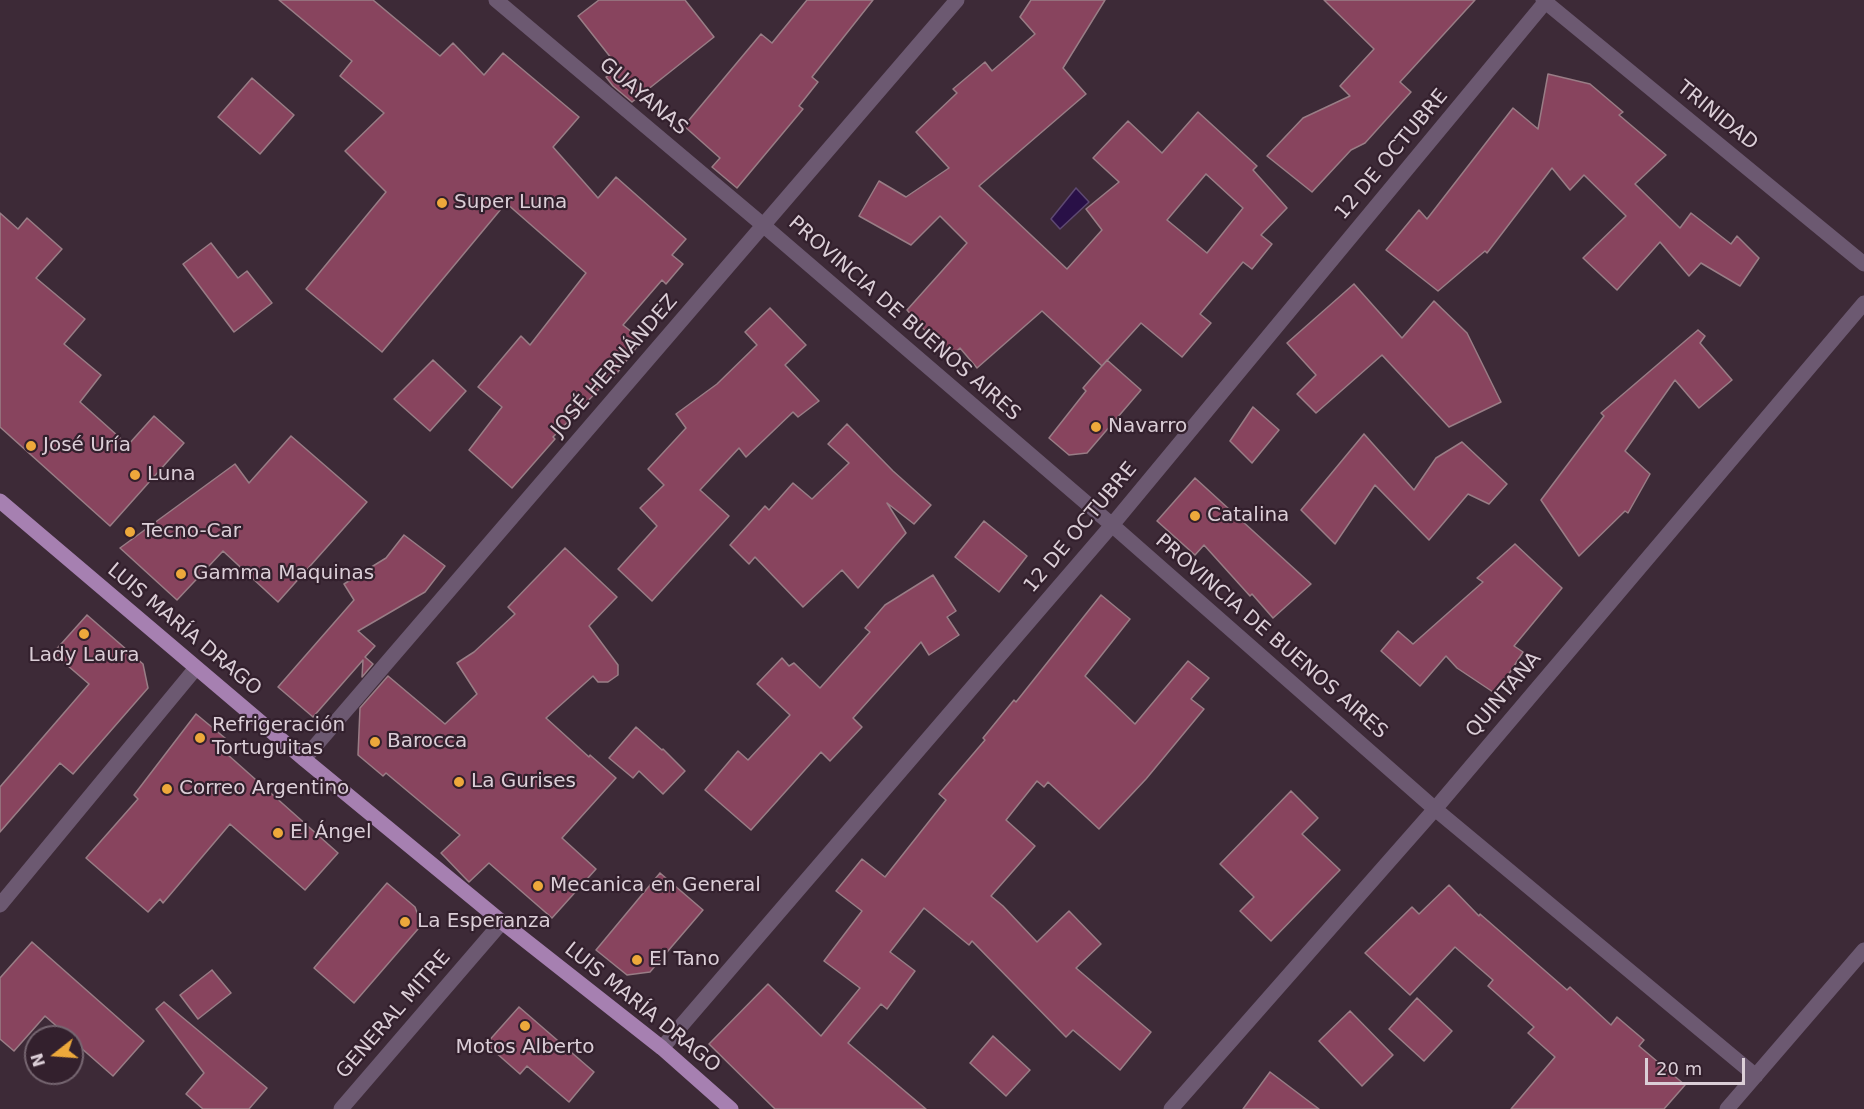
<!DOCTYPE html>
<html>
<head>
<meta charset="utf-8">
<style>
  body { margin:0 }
  #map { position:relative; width:1864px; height:1109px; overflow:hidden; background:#3d2a37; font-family:"DejaVu Sans",sans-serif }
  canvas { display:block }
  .north { position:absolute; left:24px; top:1025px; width:60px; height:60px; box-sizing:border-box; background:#33202d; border:2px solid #766671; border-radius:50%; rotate:253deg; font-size:16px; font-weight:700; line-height:24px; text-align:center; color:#dbced7 }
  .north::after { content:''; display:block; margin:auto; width:21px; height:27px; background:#eda83b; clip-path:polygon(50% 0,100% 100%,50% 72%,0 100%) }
  .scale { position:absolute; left:1645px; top:1058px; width:100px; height:27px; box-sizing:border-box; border:3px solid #dbced7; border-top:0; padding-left:8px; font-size:18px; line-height:21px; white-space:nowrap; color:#dbced7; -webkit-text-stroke:4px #33202d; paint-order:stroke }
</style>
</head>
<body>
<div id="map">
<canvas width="1864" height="1109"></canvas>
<div class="north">N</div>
<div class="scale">20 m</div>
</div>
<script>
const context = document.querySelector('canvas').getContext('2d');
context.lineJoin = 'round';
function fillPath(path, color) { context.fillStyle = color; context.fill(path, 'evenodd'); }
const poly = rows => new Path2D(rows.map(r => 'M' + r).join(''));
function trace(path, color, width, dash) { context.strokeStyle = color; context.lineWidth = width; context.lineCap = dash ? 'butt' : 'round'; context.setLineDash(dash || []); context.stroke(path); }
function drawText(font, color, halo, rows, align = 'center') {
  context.font = font + ' "DejaVu Sans",sans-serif'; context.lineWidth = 4.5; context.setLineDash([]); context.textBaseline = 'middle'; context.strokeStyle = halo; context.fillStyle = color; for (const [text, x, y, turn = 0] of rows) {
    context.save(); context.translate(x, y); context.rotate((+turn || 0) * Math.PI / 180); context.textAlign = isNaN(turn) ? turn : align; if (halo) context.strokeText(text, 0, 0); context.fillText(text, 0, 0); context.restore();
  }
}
const water = poly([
  [1076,188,1089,202,1060,229,1051,219,1076,188]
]);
fillPath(water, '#291047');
trace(water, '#5e4972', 1.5);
const building = poly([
  [279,0,373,0,440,56,453,43,484,75,503,53,579,117,553,147,598,198,616,177,686,239,672,255,683,264,666,284,662,280,623,325,642,340,614,377,612,376,553,437,555,439,512,488,469,450,502,407,478,387,521,336,530,345,586,273,506,203,382,352,306,289,386,192,345,151,384,113,340,76,352,61,279,0],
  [599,0,685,0,714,37,632,102,613,86,606,77,619,68,578,16,599,0],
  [807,0,873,0,812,77,818,82,799,106,803,109,737,188,712,167,720,158,684,126,761,34,772,43,807,0],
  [1031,0,1105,0,1063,68,1086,94,979,186,1067,269,1102,230,1086,209,1119,182,1093,158,1128,121,1162,153,1198,112,1257,166,1253,170,1287,208,1261,235,1272,244,1252,269,1243,262,1200,314,1211,323,1182,357,1141,323,1102,366,1042,311,977,368,960,348,949,358,907,310,967,243,940,216,911,245,859,216,879,181,906,197,949,168,916,132,957,93,953,89,985,62,992,71,1035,34,1020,17,1031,0],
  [1206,174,1243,208,1207,253,1167,220,1206,174],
  [1324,0,1475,0,1400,82,1411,92,1365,143,1351,150,1312,192,1267,156,1303,118,1350,96,1340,86,1374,49,1324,0],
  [1548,74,1590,84,1623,112,1619,115,1666,155,1635,184,1680,228,1691,213,1731,244,1737,236,1759,258,1740,286,1701,263,1689,276,1660,242,1617,290,1583,258,1626,216,1584,175,1570,190,1552,168,1487,253,1485,251,1438,291,1386,250,1419,210,1427,219,1513,108,1538,129,1548,74],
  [252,78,294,115,260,154,218,117,252,78],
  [0,213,18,229,27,218,62,249,36,278,85,319,64,344,101,375,80,402,128,445,154,416,184,443,110,526,0,427,0,213],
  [211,243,238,278,247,271,272,303,234,332,183,264,211,243],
  [1354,284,1402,338,1434,301,1467,333,1501,402,1449,427,1382,355,1316,413,1297,394,1316,375,1287,343,1354,284],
  [770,308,806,345,785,365,819,401,798,417,793,412,746,457,739,448,700,490,729,516,652,601,618,569,657,526,640,508,664,485,648,469,686,428,676,414,717,384,757,345,745,332,770,308],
  [1698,330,1705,336,1700,343,1732,380,1699,408,1675,380,1625,451,1650,474,1628,513,1625,511,1579,556,1541,500,1604,416,1601,413,1698,330],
  [433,360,466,391,430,431,394,399,433,360],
  [1107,360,1141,390,1087,453,1069,455,1049,438,1086,391,1083,388,1107,360],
  [1253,407,1279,430,1252,463,1230,441,1253,407],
  [847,424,893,471,931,505,914,524,887,503,906,533,858,588,842,570,803,607,755,557,749,564,730,545,765,506,769,510,793,483,812,499,849,463,828,444,847,424],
  [1364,434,1414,490,1436,458,1462,442,1507,484,1489,504,1468,494,1429,540,1375,485,1335,544,1301,510,1364,434],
  [291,436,367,502,278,602,223,551,177,600,120,548,235,464,249,483,291,436],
  [1195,478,1311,584,1273,618,1252,594,1250,596,1204,545,1195,555,1157,521,1195,478],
  [984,521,1027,556,999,592,955,557,984,521],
  [404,535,445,566,425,592,358,631,375,646,365,657,373,664,362,677,363,660,313,717,278,687,354,600,344,584,386,558,404,535],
  [1515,544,1562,588,1514,646,1523,652,1496,694,1457,668,1446,656,1420,686,1381,651,1398,631,1413,644,1483,582,1477,578,1515,544],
  [565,548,617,597,589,626,618,665,618,675,608,682,598,682,593,676,546,718,589,757,590,755,616,778,562,838,596,869,552,918,489,863,469,882,467,880,441,853,460,835,386,773,383,776,358,755,360,708,388,676,445,724,477,694,457,663,474,652,515,614,508,607,565,548],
  [933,575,956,611,947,617,959,635,929,655,921,642,853,718,862,727,830,761,821,752,751,830,705,790,738,751,748,760,790,715,757,684,782,658,789,666,794,663,820,688,870,632,865,628,885,605,933,575],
  [1101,595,1130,619,1085,676,1135,724,1188,661,1209,678,1191,699,1204,709,1146,779,1099,829,1048,782,1044,787,1037,781,1006,820,1035,846,991,896,1003,906,1037,942,1069,911,1101,944,1076,968,1151,1032,1120,1070,1073,1030,1066,1037,972,941,969,945,924,908,890,952,915,971,887,1009,881,1004,848,1043,926,1109,775,1109,709,1044,768,984,821,1036,860,988,824,961,862,911,836,891,862,859,885,877,946,800,939,794,985,740,983,738,1014,700,1016,702,1101,595],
  [87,615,143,664,148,688,73,774,60,763,0,832,0,787,89,684,53,653,87,615],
  [196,714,225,738,218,746,338,853,305,890,230,824,163,903,160,899,148,912,86,858,138,799,134,795,196,714],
  [636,727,662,750,663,749,685,771,663,794,639,771,633,778,609,758,636,727],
  [1291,791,1318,818,1302,834,1340,870,1271,941,1240,911,1254,897,1220,864,1291,791],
  [660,873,703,910,650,972,627,975,596,950,660,873],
  [387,883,415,907,419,918,418,929,354,1003,314,968,387,883],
  [1449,885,1479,916,1480,914,1567,990,1570,987,1611,1025,1617,1017,1644,1040,1639,1046,1685,1085,1664,1109,1511,1109,1555,1057,1528,1033,1534,1027,1488,986,1493,980,1455,947,1410,995,1365,953,1412,907,1419,914,1449,885],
  [32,942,144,1041,113,1076,72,1040,72,1037,69,1037,45,1016,14,1051,0,1039,0,978,32,942],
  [212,970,231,993,198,1019,180,995,212,970],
  [1417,998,1452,1031,1424,1061,1389,1029,1417,998],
  [164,1002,267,1088,249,1109,203,1109,186,1094,204,1073,156,1009,164,1002],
  [519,1007,594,1072,569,1102,527,1066,520,1074,486,1044,519,1007],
  [1350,1011,1393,1055,1362,1086,1319,1041,1350,1011],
  [993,1036,1030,1070,1006,1096,970,1063,993,1036],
  [1270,1072,1319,1109,1243,1109,1270,1072]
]);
fillPath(building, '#88445e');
trace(building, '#997d86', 1.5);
trace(poly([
  [496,0,763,225,1112,525,1435,809,1756,1076],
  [1543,0,1864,264],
  [304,759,957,0],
  [0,905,196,668],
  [662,1048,1112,525,1547,0],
  [341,1109,502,922],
  [1171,1109,1435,809,1864,303],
  [1727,1109,1864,950]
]), '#6c5971', 15);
trace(poly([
  [0,501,304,759,502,922,662,1048,731,1109]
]), '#a680b1', 15);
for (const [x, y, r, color] of [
  [442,203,6,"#eda83b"],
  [1096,427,6,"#eda83b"],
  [31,446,6,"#eda83b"],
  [135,475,6,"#eda83b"],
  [1195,516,6,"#eda83b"],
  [130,532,6,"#eda83b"],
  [181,574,6,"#eda83b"],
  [84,634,6,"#eda83b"],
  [200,738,6,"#eda83b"],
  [375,742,6,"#eda83b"],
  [459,782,6,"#eda83b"],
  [167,789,6,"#eda83b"],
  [278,833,6,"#eda83b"],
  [538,886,6,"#eda83b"],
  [405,922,6,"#eda83b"],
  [637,960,6,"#eda83b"],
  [525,1026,6,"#eda83b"]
]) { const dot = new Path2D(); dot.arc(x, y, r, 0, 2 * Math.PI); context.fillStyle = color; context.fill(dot); trace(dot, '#33202d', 2); }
drawText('20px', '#dbced7', '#33202d', [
  ["GUAYANAS",643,97,40],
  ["TRINIDAD",1717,116,39],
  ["12 DE OCTUBRE",1392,155,-50],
  ["PROVINCIA DE BUENOS AIRES",904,319,41],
  ["JOSÉ HERNÁNDEZ",615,366,-49],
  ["12 DE OCTUBRE",1081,528,-50],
  ["LUIS MARÍA DRAGO",184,630,40],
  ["PROVINCIA DE BUENOS AIRES",1271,637,41],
  ["QUINTANA",1504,695,-50],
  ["LUIS MARÍA DRAGO",642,1008,39],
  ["GENERAL MITRE",394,1015,-49]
]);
drawText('20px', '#dbced7', '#33202d', [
  ["Super Luna",454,203],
  ["Navarro",1108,427],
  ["José Uría",43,446],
  ["Luna",147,475],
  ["Catalina",1207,516],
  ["Tecno-Car",142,532],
  ["Gamma Maquinas",193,574],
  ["Lady Laura",84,656,"center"],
  ["Refrigeración",212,726],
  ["Tortuguitas",212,749],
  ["Barocca",387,742],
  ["La Gurises",471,782],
  ["Correo Argentino",179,789],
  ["El Ángel",290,833],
  ["Mecanica en General",550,886],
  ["La Esperanza",417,922],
  ["El Tano",649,960],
  ["Motos Alberto",525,1048,"center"]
], 'left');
</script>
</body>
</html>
